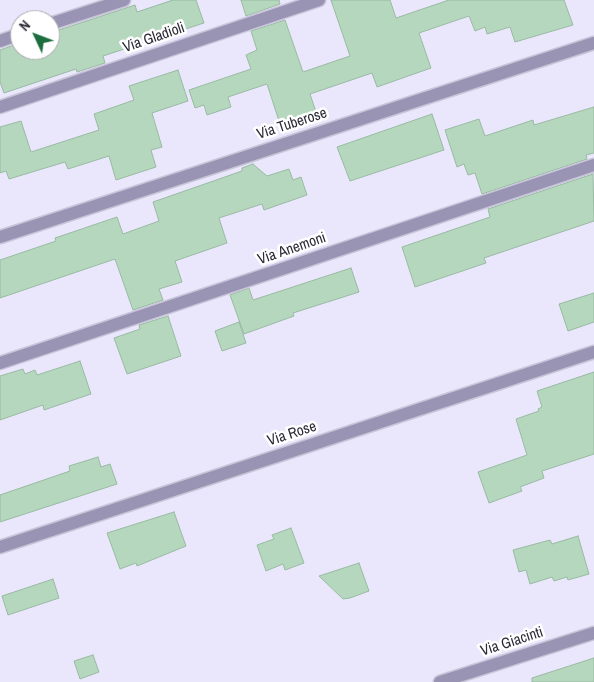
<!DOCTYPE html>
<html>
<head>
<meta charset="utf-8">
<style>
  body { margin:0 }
  #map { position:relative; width:594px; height:682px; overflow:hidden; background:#eae7fd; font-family:"Archivo Narrow",sans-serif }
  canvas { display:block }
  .north { position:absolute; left:10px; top:10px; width:50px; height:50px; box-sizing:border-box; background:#fff; border:1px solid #aaa9af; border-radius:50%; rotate:313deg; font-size:14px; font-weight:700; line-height:20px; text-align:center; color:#2b2936 }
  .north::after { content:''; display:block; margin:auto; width:18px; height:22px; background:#1d6e3f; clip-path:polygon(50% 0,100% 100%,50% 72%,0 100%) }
</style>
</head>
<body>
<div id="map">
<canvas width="594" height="682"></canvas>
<div class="north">N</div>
</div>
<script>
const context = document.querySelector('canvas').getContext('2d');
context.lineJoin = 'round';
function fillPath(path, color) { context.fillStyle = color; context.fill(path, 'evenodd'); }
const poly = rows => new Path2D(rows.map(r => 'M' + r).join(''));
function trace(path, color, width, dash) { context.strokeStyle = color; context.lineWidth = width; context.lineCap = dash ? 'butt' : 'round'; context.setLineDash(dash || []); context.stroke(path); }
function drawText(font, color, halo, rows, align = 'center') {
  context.font = font + ' "Archivo Narrow",sans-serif'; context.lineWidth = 5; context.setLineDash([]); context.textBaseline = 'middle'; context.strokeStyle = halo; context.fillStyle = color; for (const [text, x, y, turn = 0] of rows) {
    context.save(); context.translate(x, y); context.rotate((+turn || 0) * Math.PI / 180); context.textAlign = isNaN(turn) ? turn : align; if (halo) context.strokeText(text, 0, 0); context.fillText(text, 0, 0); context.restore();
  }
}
const building = poly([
  [173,0,196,0,204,23,103,56,105,63,77,72,76,69,4,93,0,82,0,50,20,43,20,50,50,50,50,33,135,5,137,12,173,0],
  [241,0,279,0,280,4,246,16,241,0],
  [331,0,390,0,396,18,449,0,564,0,573,25,515,42,510,27,487,34,485,27,475,31,469,16,419,33,431,68,377,87,372,73,310,94,316,112,280,124,267,84,228,97,231,107,207,115,204,105,195,108,189,90,251,69,246,55,257,50,251,31,285,20,303,72,350,56,331,0],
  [178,70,188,101,152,113,162,147,151,150,156,167,116,180,109,156,68,169,65,162,9,179,6,171,0,173,0,127,21,121,31,152,99,130,94,114,134,100,129,86,178,70],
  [594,107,594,153,586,155,587,159,482,194,475,173,468,175,464,164,457,167,445,130,479,119,485,136,533,120,534,125,594,107],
  [432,114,444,150,350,181,337,147,432,114],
  [253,164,267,176,289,169,293,180,301,177,307,195,264,210,262,204,219,218,227,243,175,261,182,282,159,289,163,300,133,310,115,259,0,298,0,260,56,241,55,238,117,217,123,234,159,221,153,202,242,171,242,168,253,164],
  [593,174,594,221,484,258,486,263,415,287,402,247,490,217,488,209,593,174],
  [351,268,359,292,293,313,294,316,244,334,230,295,249,288,253,300,351,268],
  [594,293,594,322,568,331,559,304,594,293],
  [168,316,181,356,127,374,114,338,140,329,139,325,168,316],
  [239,322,246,343,222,351,215,331,239,322],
  [80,361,91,394,44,410,43,405,0,420,0,376,23,369,25,374,35,370,37,375,80,361],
  [594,372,594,454,542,471,544,478,520,487,522,491,489,503,478,472,527,455,516,419,539,411,538,409,542,407,537,391,594,372],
  [98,457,101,467,110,464,117,484,0,522,0,495,70,471,69,466,98,457],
  [174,512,186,546,137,566,136,563,120,569,107,533,174,512],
  [291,528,304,563,285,570,283,564,266,571,257,545,274,539,272,535,291,528],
  [578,536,589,574,568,580,567,577,554,581,552,577,530,584,526,570,519,572,513,550,550,540,552,544,578,536],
  [359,563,369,591,350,598,343,599,319,576,359,563],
  [53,579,59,598,8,615,2,596,53,579],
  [93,655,99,672,80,679,74,661,93,655],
  [594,658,594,682,532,682,532,678,594,658]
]);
fillPath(building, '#b5d7be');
trace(building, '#99baa2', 1);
const minor = poly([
  [50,24,124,0],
  [0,41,20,34],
  [0,107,319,0],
  [0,237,594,43],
  [0,363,594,165],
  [0,547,594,352],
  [440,682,594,633]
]);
trace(minor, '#c8c5d9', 15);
trace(minor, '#9994b3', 12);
drawText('15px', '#2b2936', '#fff', [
  ["Via Gladioli",154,38,-19],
  ["Via Tuberose",292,124,-18],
  ["Via Anemoni",292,249,-19],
  ["Via Rose",292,434,-18],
  ["Via Giacinti",512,642,-18]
]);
</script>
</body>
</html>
